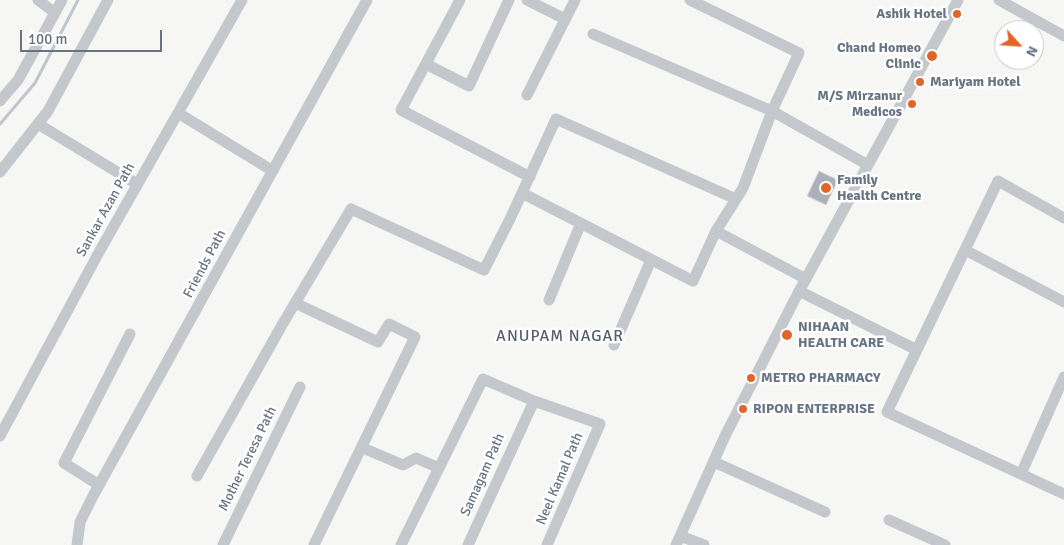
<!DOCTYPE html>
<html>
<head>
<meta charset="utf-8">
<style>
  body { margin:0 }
  #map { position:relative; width:1064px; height:545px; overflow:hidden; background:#f6f7f4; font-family:Signika,sans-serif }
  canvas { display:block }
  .north { position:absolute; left:994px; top:20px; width:50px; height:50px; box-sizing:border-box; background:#fff; border:1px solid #c2c7ce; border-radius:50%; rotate:116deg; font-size:14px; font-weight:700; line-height:20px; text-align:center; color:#667484 }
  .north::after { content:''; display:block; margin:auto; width:18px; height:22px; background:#e26528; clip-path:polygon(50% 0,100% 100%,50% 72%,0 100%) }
  .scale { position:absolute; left:20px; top:30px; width:142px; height:22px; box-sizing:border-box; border:2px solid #667484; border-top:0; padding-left:6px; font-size:15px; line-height:18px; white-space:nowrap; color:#667484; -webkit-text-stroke:4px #fff; paint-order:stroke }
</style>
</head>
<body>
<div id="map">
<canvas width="1064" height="545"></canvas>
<div class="north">N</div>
<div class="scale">100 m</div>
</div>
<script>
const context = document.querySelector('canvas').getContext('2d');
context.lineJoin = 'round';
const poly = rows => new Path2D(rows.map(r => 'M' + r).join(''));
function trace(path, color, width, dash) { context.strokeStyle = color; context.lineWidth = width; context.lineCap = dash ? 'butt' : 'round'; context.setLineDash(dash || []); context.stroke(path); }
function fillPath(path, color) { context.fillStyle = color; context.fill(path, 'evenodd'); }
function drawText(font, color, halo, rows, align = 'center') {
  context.font = font + ' Signika,sans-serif'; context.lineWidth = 5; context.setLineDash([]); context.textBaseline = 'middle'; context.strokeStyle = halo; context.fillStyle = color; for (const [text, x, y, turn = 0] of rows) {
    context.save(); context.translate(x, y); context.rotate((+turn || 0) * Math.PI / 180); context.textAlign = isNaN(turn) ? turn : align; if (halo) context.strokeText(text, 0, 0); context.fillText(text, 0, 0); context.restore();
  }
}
trace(poly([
  [0,124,35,83,78,0]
]), '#bdc6cc', 3);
const building = poly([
  [819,171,838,180,826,205,807,196,819,171]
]);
fillPath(building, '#aab1b8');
trace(building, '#d8d8d6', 1);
trace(poly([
  [38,0,55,13],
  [460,0,401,110,530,177],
  [527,0,565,19],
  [999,0,1064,36],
  [593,34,772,111,868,165],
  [426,64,469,86,509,0],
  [527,95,575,0],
  [0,101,18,80,62,0],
  [178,113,273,171],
  [38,124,137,184],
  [0,172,48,111,108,0],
  [522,193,693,281,716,231,743,188,772,111,799,53,690,0],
  [1064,218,998,181,887,412,1064,494],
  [716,231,806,279],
  [965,250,1064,302],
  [799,291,917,350],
  [549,300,581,223],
  [295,303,378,342,389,324,415,337,314,545],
  [614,345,651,260],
  [534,401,600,424,547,545],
  [0,436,98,254,242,0],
  [363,448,403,465,416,458,439,468],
  [714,462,825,512],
  [1021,474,1064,377],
  [197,476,282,325,351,209,484,270,510,219,556,119,736,199],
  [99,485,64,463,130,334],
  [889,520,945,545],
  [680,536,704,545],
  [77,545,80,522,93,496,367,0],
  [223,545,300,387],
  [401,545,483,379,534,401,468,545],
  [676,545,725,436,796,297,958,0]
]), '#c4c7cb', 11);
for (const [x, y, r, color] of [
  [957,14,5,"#e26528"],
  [932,56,6,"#e26528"],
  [920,82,5,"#e26528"],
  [912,104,5,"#e26528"],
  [826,188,6,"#e26528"],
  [787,335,6,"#e26528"],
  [751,378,5,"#e26528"],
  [743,409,5,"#e26528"]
]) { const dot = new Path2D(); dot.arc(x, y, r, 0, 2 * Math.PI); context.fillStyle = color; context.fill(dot); trace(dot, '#fff', 2); }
drawText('bold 14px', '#667484', '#fff', [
  ["Ashik Hotel",947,14,"right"],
  ["Chand Homeo",921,48,"right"],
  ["Clinic",921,64,"right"],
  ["Mariyam Hotel",930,82],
  ["M/S Mirzanur",902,96,"right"],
  ["Medicos",902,112,"right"],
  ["Family",837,180],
  ["Health Centre",837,196],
  ["NIHAAN",798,327],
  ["HEALTH CARE",798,343],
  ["METRO PHARMACY",761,378],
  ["RIPON ENTERPRISE",753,409]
], 'left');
drawText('14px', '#667484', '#fff', [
  ["Sankar Azan Path",106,210,-61],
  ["Friends Path",205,264,-62],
  ["Mother Teresa Path",248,459,-64],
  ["Samagam Path",483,475,-66],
  ["Neel Kamal Path",560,479,-67]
]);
context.letterSpacing = '1px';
drawText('16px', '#545e6a', '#fff', [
  ["ANUPAM NAGAR",560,337]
]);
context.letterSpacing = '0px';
</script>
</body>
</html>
